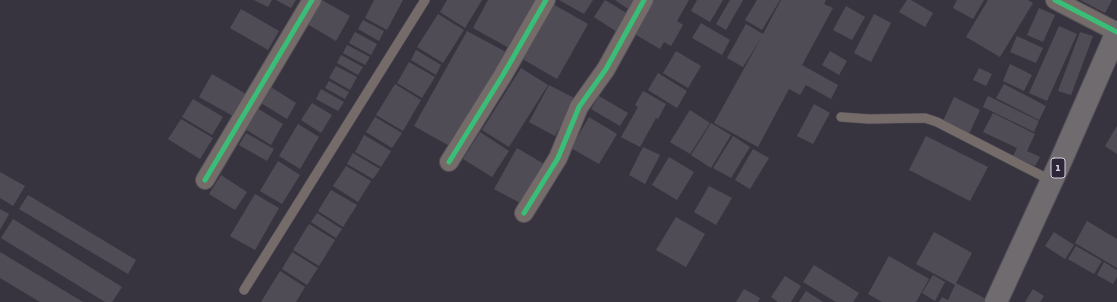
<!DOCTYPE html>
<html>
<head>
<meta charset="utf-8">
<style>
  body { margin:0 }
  canvas { display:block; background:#38343f }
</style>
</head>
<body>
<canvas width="1117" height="302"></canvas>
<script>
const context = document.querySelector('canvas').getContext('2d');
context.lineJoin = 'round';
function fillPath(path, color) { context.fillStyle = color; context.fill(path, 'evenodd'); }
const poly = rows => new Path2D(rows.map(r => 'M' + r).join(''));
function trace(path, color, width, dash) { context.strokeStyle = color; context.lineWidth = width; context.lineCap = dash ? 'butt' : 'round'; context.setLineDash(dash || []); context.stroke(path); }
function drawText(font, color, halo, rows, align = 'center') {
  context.font = font + ' "Zilla Slab",serif'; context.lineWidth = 3.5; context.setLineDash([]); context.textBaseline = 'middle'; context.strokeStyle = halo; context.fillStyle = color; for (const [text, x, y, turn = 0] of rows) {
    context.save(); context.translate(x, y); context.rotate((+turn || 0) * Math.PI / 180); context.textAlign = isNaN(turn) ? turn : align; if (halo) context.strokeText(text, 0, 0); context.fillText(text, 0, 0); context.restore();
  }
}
fillPath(poly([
  [254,0,272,0,268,7],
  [276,0,296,0,291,8],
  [317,0,322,0,350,16,336,41,304,22],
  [374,0,403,0,387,30,365,18],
  [447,0,482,0,465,28,440,12],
  [488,0,535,0,509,48,473,28],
  [559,0,593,0,584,14],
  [605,0,628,14,617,32,594,17],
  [615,0,634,0,628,9],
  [653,0,689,0,677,21,683,25,671,46,664,42,660,49,633,33],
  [697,0,723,0,710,22,691,11],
  [730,0,743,0,726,30,716,24],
  [757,0,780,0,762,30,745,20],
  [781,0,826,0,824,4,833,8,802,65,838,85,831,99,806,85,800,95,789,89,758,147,714,123,761,38,743,67,727,58,746,24,763,34],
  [907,0,911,0,933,13,925,27,899,12],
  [957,0,984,0,973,19,953,8],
  [988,0,1028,0,1033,3,1000,57,966,37],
  [1080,0,1112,0,1105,13],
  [551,3,588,24,557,79,519,57],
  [846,6,865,17,852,40,833,30],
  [1039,8,1055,15,1043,42,1027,35],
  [241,9,279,31,268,50,230,28],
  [438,14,464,30,443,63,417,47],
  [874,14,891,23,871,62,854,53],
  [363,20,384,31,379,41,358,29],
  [701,23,730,40,722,55,692,38],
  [1059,26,1077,34,1047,101,1029,93],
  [467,31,506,52,453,148,414,126],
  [355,32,377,44,371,55,349,43],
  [1080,32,1093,36,1071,95,1058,91],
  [1017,36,1043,48,1036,63,1010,52],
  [347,45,370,57,365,65,343,53],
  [416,50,441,65,436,75,411,60],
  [676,51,701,66,688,88,663,73],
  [830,51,847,61,839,75,822,65],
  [341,55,363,67,358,75,337,63],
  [409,62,435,77,422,98,397,83],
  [1010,64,1032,75,1024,91,1003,81],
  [336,66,357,77,350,90,329,78],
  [521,68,548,85,509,147,482,130],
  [979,68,992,74,986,86,973,80],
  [658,73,687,91,677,108,648,90],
  [212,74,246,94,233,116,199,97],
  [329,81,349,92,345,99,325,88],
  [266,84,296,103,287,119,256,100],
  [395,84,421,100,403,131,376,115],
  [1004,84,1046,106,1039,120,996,98],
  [549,85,576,99,555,136,529,122],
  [321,89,344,102,338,111,316,99],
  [643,91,666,104,658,119,656,118,640,147,621,137,638,107,635,105],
  [599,96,628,113,620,126,591,109],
  [988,96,1039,121,1034,132,983,107],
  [954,97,980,110,969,134,943,121],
  [193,99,223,117,212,135,182,117],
  [312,103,332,115,321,133,301,120],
  [814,104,830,113,813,144,797,136],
  [252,105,283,124,271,145,240,126],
  [690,110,710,123,690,154,670,142],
  [993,113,1035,134,1027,151,1040,157,1035,166,1013,156,1017,148,983,132],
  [375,117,402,133,392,148,366,132],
  [589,117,617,134,599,164,571,148],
  [181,119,213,138,200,159,168,139],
  [711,123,731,135,711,168,691,155],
  [298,124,319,137,300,169,279,156],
  [1117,126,1117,154,1105,146],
  [480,132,509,151,492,177,463,159],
  [246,133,274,149,267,161,239,145],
  [364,135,391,151,381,167,355,152],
  [733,136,750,147,731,178,713,168],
  [926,136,988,167,970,201,909,170],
  [643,147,660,155,645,184,629,175],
  [517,148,544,164,522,204,494,189],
  [753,149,769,158,750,189,735,180],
  [353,153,380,169,373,179,347,164],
  [669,157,694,172,677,200,652,185],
  [278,161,300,175,282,204,260,191],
  [346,166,371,181,358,202,333,186],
  [0,172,25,186,13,206,0,198],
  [221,175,247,192,235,210,209,194],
  [709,186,732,198,716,225,694,212],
  [331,190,357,205,343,227,318,211],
  [255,194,279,208,255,250,230,236],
  [28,195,136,260,128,274,19,209],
  [0,209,9,214,0,230],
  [317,213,342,229,336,238,311,222],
  [676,217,705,234,686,267,656,250],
  [13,219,122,287,112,302,105,302,1,238],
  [1087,221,1117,239,1117,268,1075,243],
  [309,224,335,240,319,266,293,250],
  [934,232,972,253,956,283,986,299,985,302,939,302,942,297,948,300,955,285,916,264],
  [1054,232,1074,245,1065,259,1045,246],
  [1076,246,1102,261,1094,274,1068,259],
  [0,252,83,302,40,302,0,278],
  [292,252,318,268,307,285,282,269],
  [889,256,929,279,916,302,882,302,868,294],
  [1104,262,1117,270,1117,277,1113,284,1097,275],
  [814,265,859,293,853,302,836,302,803,282],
  [280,271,305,287,296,302,261,302],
  [933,275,945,282,935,301,922,293],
  [785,276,801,286,791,302,778,302,771,297],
  [744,289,760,298,758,302,736,302],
  [1033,289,1044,296,1040,302,1025,302],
  [806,291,823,302,799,302]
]), '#504c56');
const lane = poly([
  [841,117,869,119,925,118,937,122,1052,181],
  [244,290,425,0]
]);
const street = poly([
  [1055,0,1117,32],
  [449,162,503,75,546,0],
  [205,180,312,0],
  [524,213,558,158,579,107,606,69,644,0]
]);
const highway = poly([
  [996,302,1059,165,1117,32]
]);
trace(lane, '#55515b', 10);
trace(street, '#55515b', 20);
trace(highway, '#55515b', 24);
trace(lane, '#756c6a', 9);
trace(street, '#756c6a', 18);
trace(highway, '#706b6f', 22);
trace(poly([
  [1055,0,1117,32],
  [449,162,503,75,546,0],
  [205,180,312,0],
  [524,213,558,158,579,107,606,69,644,0]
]), '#3abd76', 5);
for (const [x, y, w] of [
  [1058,168,14]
]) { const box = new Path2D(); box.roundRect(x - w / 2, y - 10, w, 20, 3); context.fillStyle = '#2d2639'; context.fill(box); trace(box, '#d4d0dd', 1); }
drawText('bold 12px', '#d4d0dd', null, [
  ["1",1058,168]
]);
</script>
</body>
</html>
